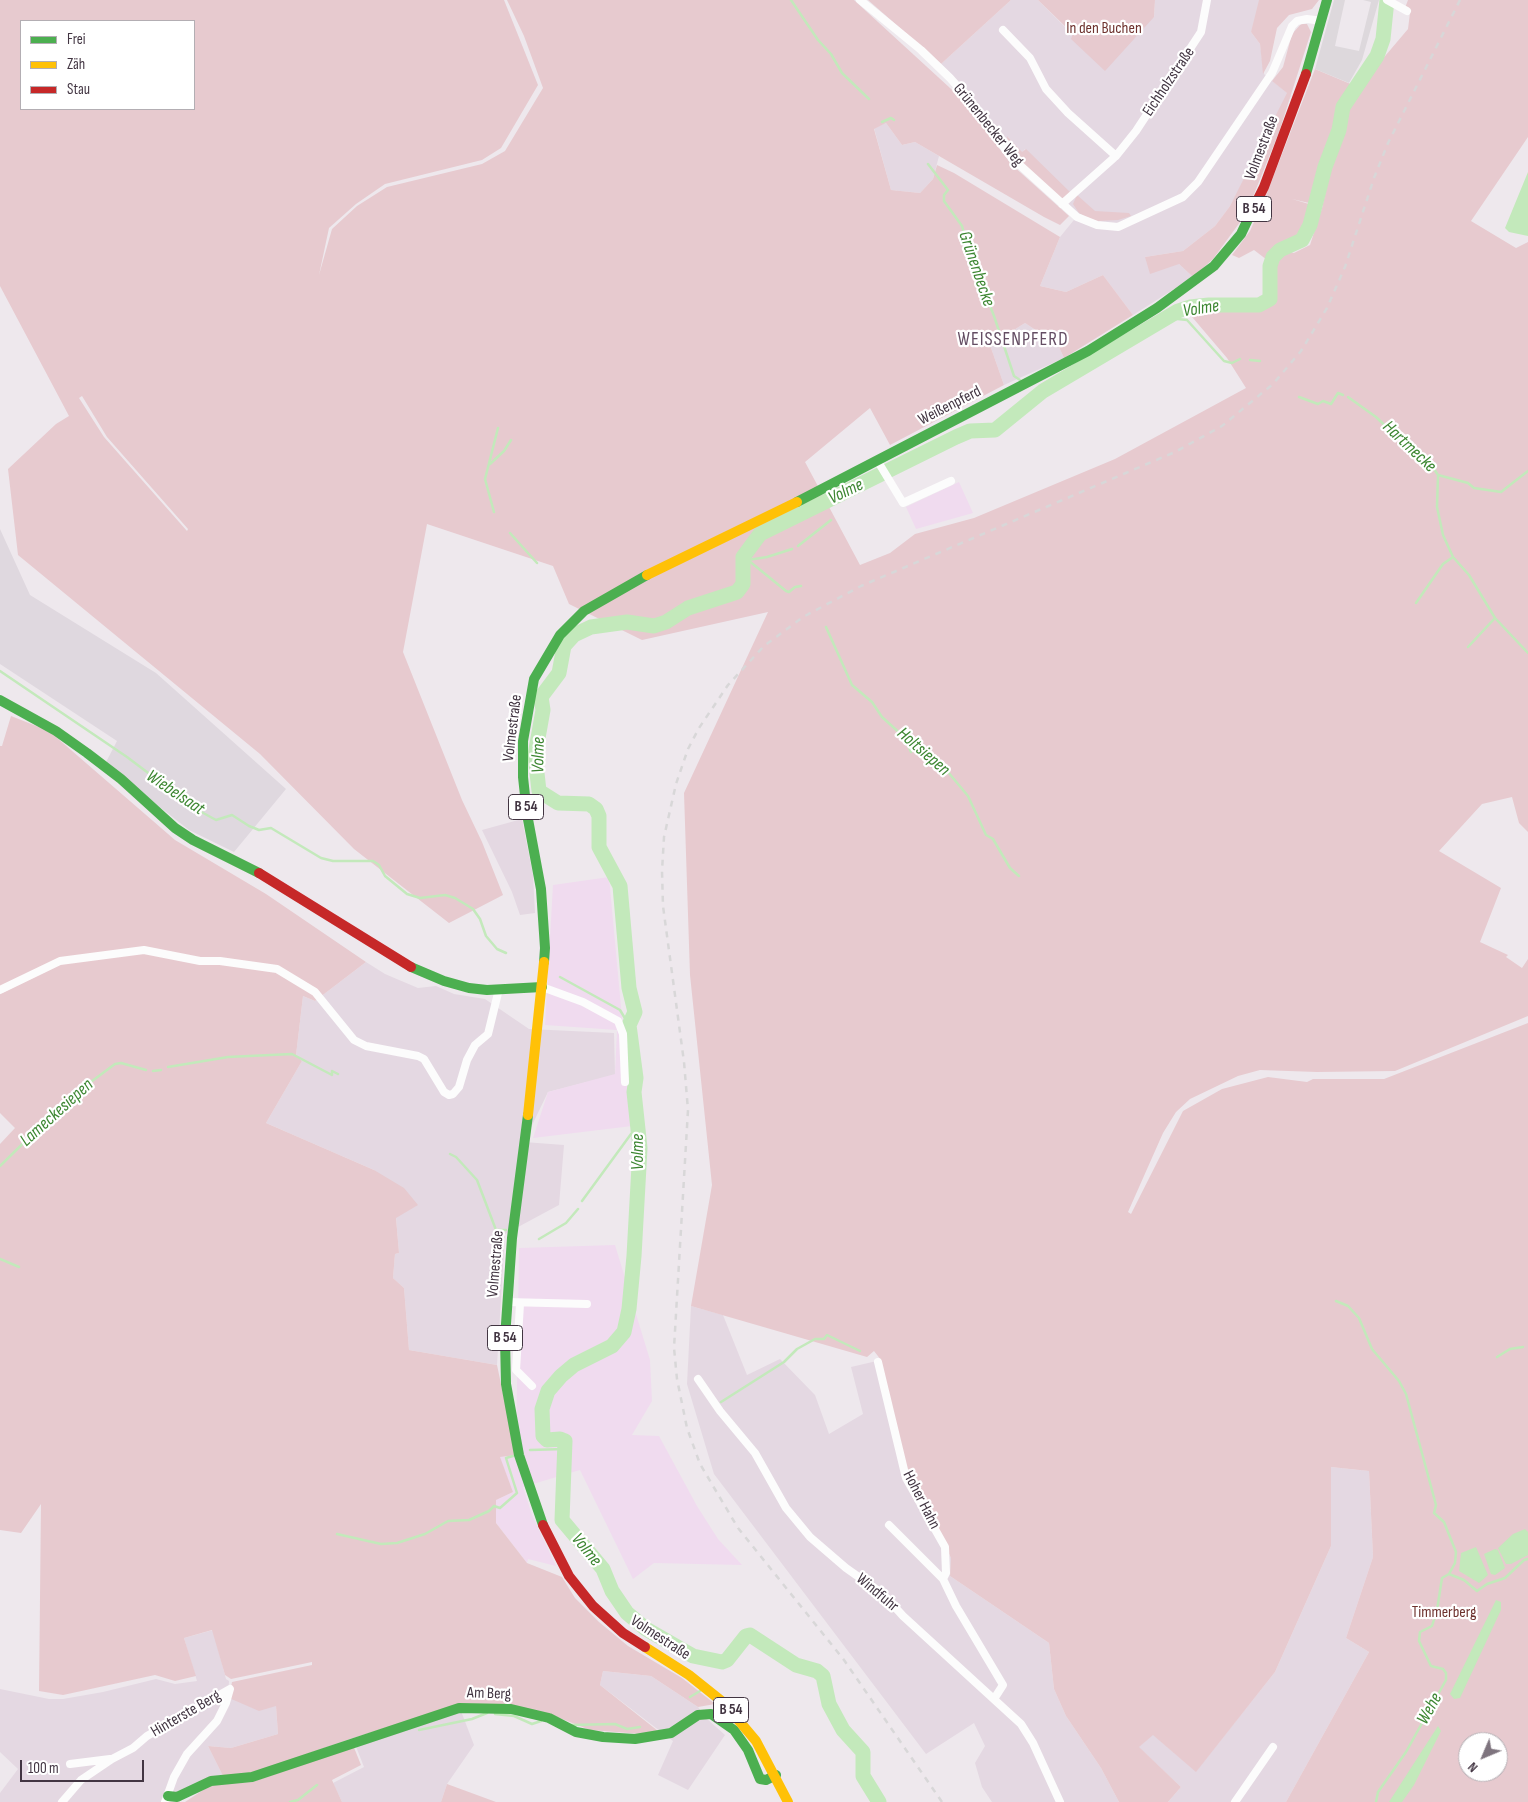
<!DOCTYPE html>
<html>
<head>
<meta charset="utf-8">
<style>
  body { margin:0 }
  #map { position:relative; width:1528px; height:1802px; overflow:hidden; background:#eee8ed; font-family:"Sofia Sans Condensed",sans-serif }
  canvas { display:block }
  .legend { position:absolute; left:20px; top:20px; width:175px; height:90px; box-sizing:border-box; background:#fff; border:1px solid #b3aeb3; margin:0; padding:6px 9px; list-style:none; font-size:15px; color:#423542 }
  .legend li { display:flex; align-items:center; gap:10px; height:25px }
  .legend b { width:25px; border:1px solid #b3aeb3 }
  .north { position:absolute; left:1458px; top:1732px; width:50px; height:50px; box-sizing:border-box; background:#fff; border:1px solid #b3aeb3; border-radius:50%; rotate:225deg; font-size:14px; font-weight:700; line-height:20px; text-align:center; color:#423542 }
  .north::after { content:''; display:block; margin:auto; width:18px; height:22px; background:#7e747e; clip-path:polygon(50% 0,100% 100%,50% 72%,0 100%) }
  .scale { position:absolute; left:20px; top:1760px; width:124px; height:22px; box-sizing:border-box; border:2px solid #423542; border-top:0; padding-left:6px; font-size:15px; line-height:18px; white-space:nowrap; color:#423542; -webkit-text-stroke:4px #fff; paint-order:stroke }
</style>
</head>
<body>
<div id="map">
<canvas width="1528" height="1802"></canvas>
<ul class="legend">
<li><b style="height:6px;background:#4caf50"></b>Frei</li>
<li><b style="height:6px;background:#ffc107"></b>Zäh</li>
<li><b style="height:6px;background:#c62828"></b>Stau</li>
</ul>
<div class="north">N</div>
<div class="scale">100 m</div>
</div>
<script>
const context = document.querySelector('canvas').getContext('2d');
context.lineJoin = 'round';
function fillPath(path, color) { context.fillStyle = color; context.fill(path, 'evenodd'); }
const poly = rows => new Path2D(rows.map(r => 'M' + r).join(''));
function trace(path, color, width, dash) { context.strokeStyle = color; context.lineWidth = width; context.lineCap = dash ? 'butt' : 'round'; context.setLineDash(dash || []); context.stroke(path); }
function drawText(font, color, halo, rows, align = 'center') {
  context.font = font + ' "Sofia Sans Condensed",sans-serif'; context.lineWidth = 4.5; context.setLineDash([]); context.textBaseline = 'middle'; context.strokeStyle = halo; context.fillStyle = color; for (const [text, x, y, turn = 0] of rows) {
    context.save(); context.translate(x, y); context.rotate((+turn || 0) * Math.PI / 180); context.textAlign = isNaN(turn) ? turn : align; if (halo) context.strokeText(text, 0, 0); context.fillText(text, 0, 0); context.restore();
  }
}
fillPath(poly([
  [1011,0,1038,0,1073,35,1154,17,1155,0,1268,0,1251,32,1260,44,1264,74,1291,96,1230,206,1215,226,1183,251,1145,257,1179,264,1193,277,1133,315,1103,275,1066,292,1040,286,1060,237,1078,215,1064,202,1025,149,1022,153,1008,137,1008,147,964,87,941,64],
  [886,123,902,145,915,142,939,156,933,179,920,193,891,190,874,128],
  [1025,323,1058,345,1064,358,1004,385,990,345],
  [522,819,533,875,535,913,520,915,512,892,482,830],
  [366,962,385,974,418,988,436,986,454,994,485,999,529,1029,614,1033,615,1075,548,1092,524,1142,564,1145,559,1205,505,1234,497,1365,409,1350,404,1288,393,1278,395,1254,399,1253,396,1217,374,1170,266,1123,302,1061,296,1055,303,996,315,1001],
  [691,1306,723,1315,747,1375,780,1359,815,1395,829,1434,863,1414,851,1367,881,1360,927,1508,951,1558,950,1576,1049,1643,1054,1689,1066,1716,1101,1768,1119,1802,992,1802,982,1787,975,1763,985,1746,974,1723,926,1754,714,1474,687,1384],
  [1331,1467,1369,1471,1373,1557,1346,1638,1369,1652,1286,1802,1168,1802,1181,1787,1138,1747,1153,1734,1196,1771,1275,1672,1331,1546],
  [213,1630,226,1679,229,1681,228,1698,276,1706,278,1734,231,1748,208,1746,223,1776,175,1794,165,1793,161,1802,0,1802,0,1793,18,1769,0,1752,0,1689,49,1699,63,1699,103,1692,156,1679,175,1684,197,1681,184,1638],
  [603,1671,651,1676,698,1707,706,1718,725,1735,688,1790,658,1775,673,1741,600,1685],
  [461,1711,474,1745,447,1784,441,1802,342,1802,333,1783,364,1767,355,1744]
]), '#e4d8e2');
fillPath(poly([
  [959,482,973,513,916,529,906,507],
  [609,877,632,1126,533,1138,548,1092,615,1074,617,1030,545,1025,553,885],
  [615,1245,650,1360,652,1401,632,1435,659,1436,697,1506,718,1539,742,1565,654,1563,633,1579,580,1470,523,1487,532,1515,556,1566,528,1559,527,1563,496,1523,496,1500,513,1492,499,1457,516,1455,519,1248]
]), '#f0dbef');
fillPath(poly([
  [0,529,30,595,156,673,286,789,234,852,189,830,105,764,117,741,0,664]
]), '#dfd8df');
fillPath(poly([
  [0,0,504,0,538,85,501,148,482,160,385,184,356,204,329,228,319,275,332,229,357,206,387,187,482,164,505,151,543,88,524,36,507,0,854,0,962,99,1011,164,1069,216,1060,225,1044,217,915,142,902,145,886,123,874,129,891,190,920,193,933,179,937,165,954,173,1060,237,1040,286,1066,292,1103,275,1133,315,1064,358,1058,345,1025,323,990,345,1004,385,890,445,870,408,805,462,860,565,890,553,915,534,974,518,1115,459,1246,388,1227,358,1187,311,1201,304,1215,300,1248,303,1263,301,1274,293,1275,266,1254,250,1239,258,1232,255,1250,231,1267,193,1315,69,1353,85,1340,103,1337,128,1331,139,1309,203,1292,199,1319,207,1311,228,1280,250,1294,253,1310,245,1322,208,1333,159,1349,108,1369,75,1408,29,1410,13,1405,8,1408,0,1528,0,1528,137,1471,221,1516,248,1528,242,1528,832,1519,823,1512,797,1482,804,1439,851,1501,888,1480,942,1508,955,1506,957,1522,968,1528,959,1528,1016,1395,1071,1317,1072,1260,1070,1238,1076,1190,1099,1176,1112,1163,1133,1128,1212,1131,1214,1183,1111,1222,1089,1268,1077,1307,1082,1313,1079,1384,1079,1528,1023,1528,1802,1286,1802,1369,1652,1346,1638,1373,1557,1369,1471,1331,1467,1331,1546,1275,1672,1196,1772,1153,1735,1139,1747,1181,1787,1168,1802,1119,1802,1101,1768,1066,1716,1054,1689,1049,1643,950,1576,951,1558,907,1470,881,1360,874,1351,867,1357,691,1306,712,1185,690,975,684,793,768,612,642,640,569,604,553,566,427,524,403,652,462,800,482,842,503,895,449,923,354,849,260,754,18,555,8,469,56,424,69,416,0,286],
  [21,21,194,21,194,109,21,109],
  [82,396,107,437,188,529,187,531,104,437,79,398],
  [1468,1742,1498,1742,1498,1772,1468,1772],
  [868,0,1011,0,941,64],
  [1038,0,1155,0,1154,17,1105,71,1071,39,1073,34],
  [1259,0,1319,0,1312,9,1289,15,1277,28,1270,61,1263,74,1260,44,1251,32],
  [1301,24,1307,24,1311,32,1279,132,1246,214,1213,259,1193,277,1179,264,1150,274,1145,257,1183,251,1215,226,1230,206,1287,93,1272,81,1283,67,1292,34],
  [1007,136,1022,152,1026,149,1072,194,1064,202,1009,153],
  [1077,195,1095,211,1129,213,1131,216,1118,220,1098,221,1087,218,1079,213,1073,204],
  [11,716,49,731,175,840,266,894,366,962,315,1001,303,996,296,1055,302,1061,266,1123,374,1170,404,1188,418,1205,396,1218,399,1253,395,1254,393,1278,404,1288,409,1350,497,1365,516,1455,500,1457,513,1492,496,1500,496,1523,527,1563,562,1577,575,1598,599,1622,628,1646,682,1678,715,1704,698,1707,651,1676,603,1671,600,1685,658,1731,641,1734,590,1730,547,1713,458,1705,350,1739,250,1774,223,1776,208,1746,231,1748,278,1734,276,1706,259,1711,229,1698,232,1682,312,1665,312,1662,231,1679,225,1675,212,1630,184,1638,196,1676,175,1681,155,1675,63,1695,39,1691,41,1504,21,1533,0,1530,0,1144,15,1128,0,1113,0,994,55,967,0,987,0,746,2,746],
  [353,1745,361,1765,332,1780,342,1802,185,1802,212,1784,252,1782],
  [447,1784,496,1802,441,1802]
]), '#e7cacf');
fillPath(poly([
  [1334,0,1345,0,1335,46,1359,51,1371,2,1363,0,1379,0,1362,60,1349,83,1315,69]
]), '#ddd8dc');
fillPath(poly([
  [1528,172,1528,236,1509,232,1505,228],
  [1525,1529,1528,1532,1528,1555,1511,1564,1506,1564,1498,1548,1513,1534],
  [1476,1547,1488,1575,1479,1583,1459,1571,1461,1553],
  [1495,1549,1498,1550,1505,1568,1495,1575,1491,1574,1484,1554],
  [1496,1600,1501,1602,1501,1610,1460,1698,1454,1699,1450,1694],
  [1438,1726,1441,1731,1414,1785,1402,1802,1389,1802]
]), '#c3e9bb');
trace(poly([
  [791,0,818,40,831,54,842,73,869,99],
  [882,122,891,118,894,120],
  [928,164,948,190,944,195,944,201,962,226,975,272,978,275,994,316,1014,376,1020,380],
  [1168,318,1187,320,1224,361,1232,363,1240,359],
  [1250,360,1260,361],
  [1299,397,1318,404,1323,401,1331,404,1338,393,1343,395],
  [1348,397,1376,417,1419,458,1430,463,1438,475,1468,483,1474,488,1501,492,1528,471],
  [1027,401,1029,404],
  [490,464,504,451,511,440],
  [494,512,485,479,498,428],
  [510,533,537,563],
  [798,546,831,520],
  [1453,557,1469,575,1495,618,1528,653],
  [743,559,748,560,786,591,789,592,795,587,801,586],
  [748,560,767,557,792,549],
  [1416,603,1443,564,1453,557,1443,535,1437,507,1438,476],
  [826,627,852,685,872,702,882,717,903,736,948,772,968,796,986,835,993,839,1010,868,1019,876],
  [1468,647,1495,618],
  [0,671,127,757,196,809,216,820,232,815,249,826,259,830,271,828,321,858,333,861,373,861,379,865,385,876,407,894,420,898,445,895,455,898,473,909,480,919,486,936,497,949,506,953],
  [904,737,911,752],
  [560,977,620,1010,629,1025],
  [168,1067,228,1057,292,1054,332,1075,332,1071,338,1074],
  [153,1071,161,1070],
  [450,1154,456,1157,477,1180,496,1230,506,1230],
  [0,1166,68,1099,115,1064,121,1063,146,1070],
  [582,1201,631,1134,638,1131],
  [539,1239,566,1223,578,1209],
  [0,1259,19,1267],
  [1336,1301,1348,1306,1359,1318,1372,1349,1399,1381,1406,1394,1436,1505,1434,1513,1444,1522,1456,1552,1455,1563,1449,1574],
  [1497,1357,1510,1349,1523,1347],
  [721,1402,784,1362,797,1349,815,1339,824,1339,827,1335,860,1351],
  [530,1450,565,1449],
  [337,1534,381,1544,397,1543,425,1534,448,1521,469,1520,489,1511,494,1506,500,1508,517,1493,506,1458,513,1456],
  [690,1697,700,1691],
  [495,1714,514,1716,532,1724,541,1721],
  [571,1725,615,1724,627,1729,640,1727],
  [419,1730,472,1719,487,1713],
  [290,1802,298,1800,317,1785],
  [1376,1802,1378,1792,1406,1752,1446,1680,1446,1673,1443,1669,1431,1666,1419,1641,1420,1632,1432,1626,1437,1610,1442,1578,1449,1574,1464,1580,1477,1591,1487,1584,1505,1578,1524,1560,1528,1559]
]), '#c3e9bb', 2.5);
trace(poly([
  [879,1802,863,1776,863,1752,843,1730,829,1704,823,1676,817,1671,796,1665,750,1635,746,1636,727,1660,722,1662,693,1656,646,1629,627,1613,612,1591,603,1569,562,1520,565,1441,560,1439,547,1440,543,1436,542,1409,548,1391,561,1376,574,1365,612,1346,624,1332,629,1309,634,1256,640,1148,634,1092,636,1078,629,1025,635,1012,629,988,620,886,599,847,599,816,596,809,589,804,558,803,539,791,535,755,543,710,541,697,559,673,564,646,574,635,591,627,627,622,654,626,666,622,688,608,737,592,743,584,743,557,760,534,956,437,970,431,995,430,1043,391,1178,311,1190,307,1209,305,1259,305,1270,299,1270,266,1273,257,1280,250,1302,240,1310,225,1325,167,1339,130,1343,107,1377,56,1383,39,1387,0]
]), '#c3e9bb', 15);
trace(poly([
  [860,0,921,50,950,78,966,96,1012,158,1077,217,1097,225,1118,227,1183,197,1198,182,1272,73,1292,26,1297,21,1307,19,1322,21],
  [1387,0,1407,11],
  [1003,30,1030,58,1046,89,1068,113,1116,156],
  [1062,204,1116,156,1136,131,1201,32,1207,0],
  [877,460,903,503,951,481],
  [542,987,583,1002,618,1021,623,1034,625,1082],
  [0,990,60,961,144,950,200,961,220,961,277,969,315,992,354,1040,366,1046,418,1056,424,1059,444,1092,449,1095,453,1094,459,1087,467,1060,475,1045,488,1034,499,989],
  [507,1302,587,1304],
  [520,1304,516,1370,532,1386],
  [878,1362,906,1478,945,1547,946,1573,943,1579,956,1606,1003,1685,994,1699],
  [698,1379,720,1411,755,1453,786,1508,810,1537,846,1568,883,1594,903,1616,1021,1724,1033,1743,1060,1802],
  [889,1525,943,1579],
  [70,1764,110,1759],
  [62,1802,81,1780,112,1759,133,1748,147,1736,230,1689,226,1703,217,1721,187,1754,174,1777,165,1802],
  [1235,1802,1273,1747]
]), '#fcfcfc', 8);
trace(poly([
  [1306,74,1327,0],
  [797,502,1088,351,1157,308,1214,266,1241,234,1250,215],
  [0,700,56,731,87,753,121,779,175,828,193,840,259,873],
  [544,962,545,948,541,889,527,814,523,777,523,741,534,679,560,635,584,611,647,575],
  [411,967,444,981,469,988,487,990,542,987],
  [528,1115,512,1238,505,1338,506,1384,519,1455,543,1525],
  [168,1796,177,1797,211,1781,252,1777,459,1708,511,1709,549,1718,576,1732,603,1737,635,1739,671,1733,698,1715,711,1714,734,1730,748,1750,760,1779,766,1780,776,1775]
]), '#4caf50', 10);
trace(poly([
  [647,575,797,502],
  [528,1115,544,962],
  [645,1647,689,1675,724,1703,756,1741,788,1802]
]), '#ffc107', 10);
trace(poly([
  [1250,215,1264,187,1306,74],
  [259,873,411,967],
  [543,1525,569,1576,593,1606,623,1633,645,1647]
]), '#c62828', 10);
trace(poly([
  [942,1802,844,1660,738,1528,700,1464,687,1428,677,1379,674,1348,688,1110,684,1062,663,906,662,871,664,837,676,784,688,749,699,728,728,685,764,646,803,617,861,586,1175,452,1222,426,1273,384,1301,351,1327,308,1345,267,1374,178,1388,143,1460,0]
]), '#d8d7d8', 2.5, [6, 6]);
for (const [x, y, w] of [
  [1254,209,35],
  [526,807,35],
  [505,1338,35],
  [731,1710,35]
]) { const box = new Path2D(); box.roundRect(x - w / 2, y - 12.5, w, 25, 4); context.fillStyle = '#fff'; context.fill(box); trace(box, '#423542', 1); }
drawText('bold 15px', '#423542', null, [
  ["B 54",1254,209],
  ["B 54",526,807],
  ["B 54",505,1338],
  ["B 54",731,1710]
]);
drawText('16px', '#6e322e', '#fff', [
  ["In den Buchen",1104,29],
  ["Timmerberg",1444,1613]
]);
drawText('16px', '#423542', '#fff', [
  ["Eichholzstraße",1169,82,-56],
  ["Grünenbecker Weg",988,125,51],
  ["Volmestraße",1262,148,-69],
  ["Weißenpferd",950,406,-27],
  ["Volmestraße",513,728,-83],
  ["Volmestraße",496,1264,-85],
  ["Hoher Hahn",921,1500,63],
  ["Windfuhr",877,1593,40],
  ["Volmestraße",660,1638,33],
  ["Am Berg",489,1694,2],
  ["Hinterste Berg",186,1714,-30]
]);
drawText('italic 18px', '#3c8631', '#fff', [
  ["Grünenbecke",976,269,71],
  ["Volme",1201,309,-9],
  ["Hartmecke",1409,447,43],
  ["Volme",846,492,-26],
  ["Holtsiepen",923,752,41],
  ["Volme",539,755,-89],
  ["Wiebelsaat",175,793,34],
  ["Lameckesiepen",57,1113,-42],
  ["Volme",638,1152,-90],
  ["Volme",586,1550,51],
  ["Wehe",1430,1709,-61]
]);
context.letterSpacing = '1px';
drawText('19px', '#644d63', '#fff', [
  ["WEISSENPFERD",1013,340]
]);
context.letterSpacing = '0px';
</script>
</body>
</html>
